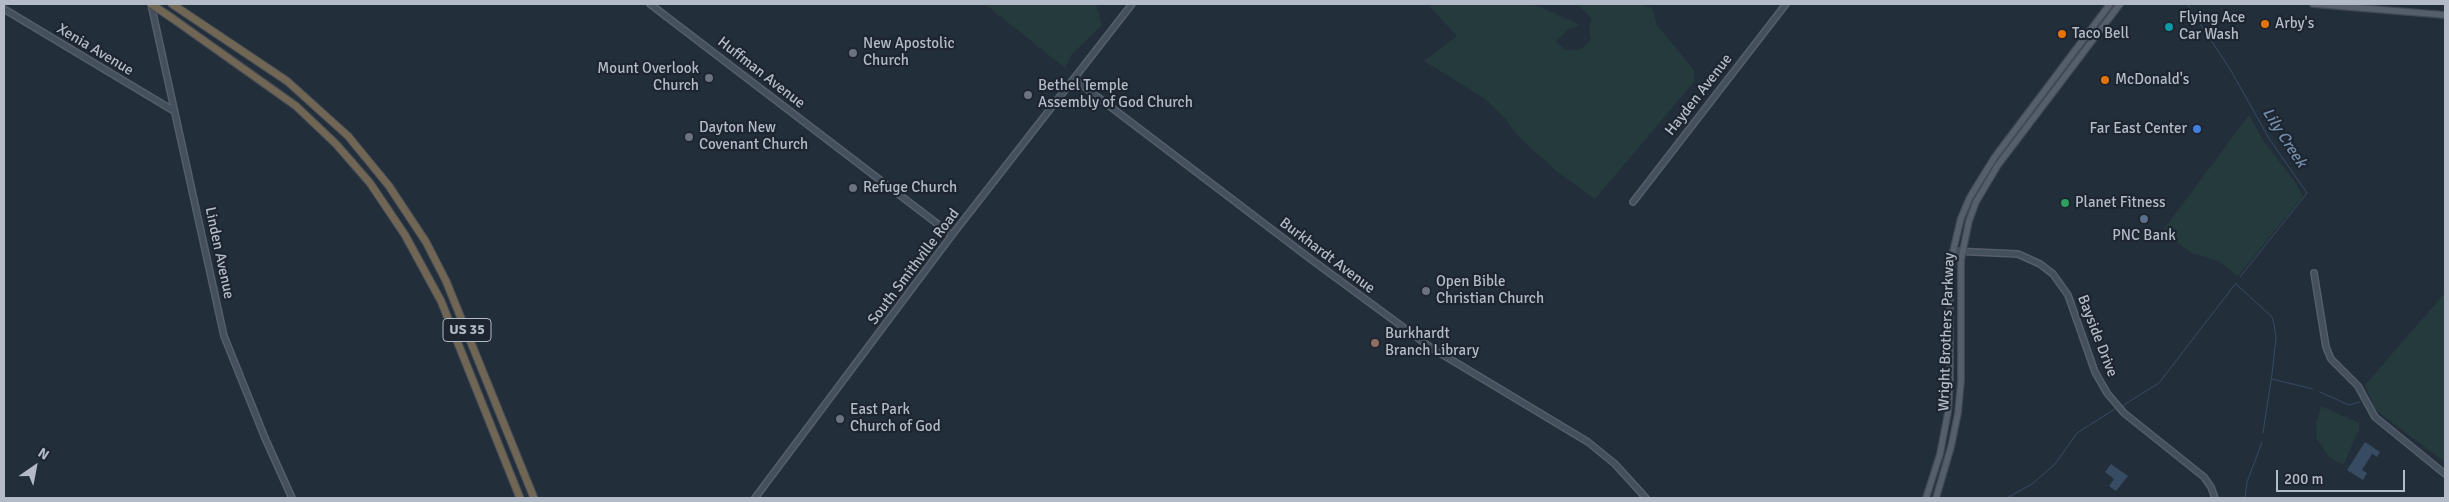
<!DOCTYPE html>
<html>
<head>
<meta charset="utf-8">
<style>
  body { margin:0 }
  #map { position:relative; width:2449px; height:502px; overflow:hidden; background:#232e3b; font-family:Signika,sans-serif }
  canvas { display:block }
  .frame { position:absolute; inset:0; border:5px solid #b2bbc7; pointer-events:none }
  .north { position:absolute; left:10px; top:442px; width:50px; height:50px; -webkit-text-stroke:4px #1c2530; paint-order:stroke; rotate:33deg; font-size:14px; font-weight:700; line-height:20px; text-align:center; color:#b2bbc7 }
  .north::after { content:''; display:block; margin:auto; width:18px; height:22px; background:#b2bbc7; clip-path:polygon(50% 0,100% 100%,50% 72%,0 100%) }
  .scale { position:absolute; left:2276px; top:470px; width:129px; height:22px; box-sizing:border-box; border:2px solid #b2bbc7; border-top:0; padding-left:6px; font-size:15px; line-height:18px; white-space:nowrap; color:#b2bbc7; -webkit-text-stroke:4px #1c2530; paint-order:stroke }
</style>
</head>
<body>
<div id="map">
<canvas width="2449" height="502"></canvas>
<div class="frame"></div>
<div class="north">N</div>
<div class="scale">200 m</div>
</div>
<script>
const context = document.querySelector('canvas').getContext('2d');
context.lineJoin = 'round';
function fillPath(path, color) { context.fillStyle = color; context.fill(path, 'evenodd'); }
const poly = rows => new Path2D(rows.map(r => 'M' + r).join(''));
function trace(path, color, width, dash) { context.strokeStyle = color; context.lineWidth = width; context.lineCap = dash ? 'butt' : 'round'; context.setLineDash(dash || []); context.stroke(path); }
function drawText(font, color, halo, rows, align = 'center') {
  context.font = font + ' Signika,sans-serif'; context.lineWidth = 4.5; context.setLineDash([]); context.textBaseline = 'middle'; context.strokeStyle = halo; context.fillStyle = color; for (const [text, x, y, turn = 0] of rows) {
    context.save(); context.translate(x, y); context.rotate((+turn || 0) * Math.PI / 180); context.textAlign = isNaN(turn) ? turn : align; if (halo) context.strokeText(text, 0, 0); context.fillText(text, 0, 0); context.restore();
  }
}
fillPath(poly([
  [985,4,1096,4,1102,25,1071,55,1065,68],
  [1433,4,1530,4,1543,8,1580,25,1567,30,1556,41,1565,50,1581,49,1591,40,1589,28,1592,19,1577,4,1640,4,1652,8,1657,25,1694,70,1694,82,1595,199,1555,170,1518,136,1505,118,1485,99,1424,61,1457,36,1429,6],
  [2249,115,2264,142,2294,180,2303,196,2238,276,2218,261,2194,254,2171,238,2166,243,2158,237],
  [2445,293,2445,462,2382,415,2375,408,2365,385],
  [2321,406,2359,423,2359,430,2343,465,2329,457,2317,439,2316,424]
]), '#253a3c');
fillPath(poly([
  [2365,442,2380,452,2377,457,2372,454,2362,470,2367,473,2363,480,2347,470],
  [2111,464,2128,476,2116,491,2109,486,2114,479,2105,472]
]), '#374b62');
trace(poly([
  [2187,4,2230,69,2270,140,2307,193,2240,277],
  [2236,284,2272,317,2274,324,2276,338,2272,374,2263,433],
  [2272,379,2313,389],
  [2320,392,2349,405,2360,402],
  [2122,406,2159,383,2236,283],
  [2007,498,2032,484,2055,464,2077,433,2115,409],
  [2245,498,2247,482,2262,442]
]), '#374b62', 1);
const secondary = poly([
  [151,4,224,336,265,438,292,498],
  [650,4,952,235],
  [4,9,174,111],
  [1074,79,1312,260,1430,347,1588,442,1615,464,1646,498],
  [1633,202,1786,4],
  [1953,251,2018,254,2040,264,2053,274,2068,295,2095,372,2107,393,2124,413,2204,477,2211,487,2215,498],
  [2314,273,2326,347,2331,359,2358,386,2375,417,2445,474],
  [755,498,952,235,1132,4]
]);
const primary = poly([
  [2313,4,2445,15],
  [1926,498,1940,454,1948,412,1950,382,1950,278,1954,247,1961,218,1970,197,1994,158,2110,4],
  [1936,498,1951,447,1958,413,1961,381,1961,260,1969,221,1976,202,1998,165,2120,4]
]);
const highway = poly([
  [172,4,287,81,348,136,389,186,426,242,446,281,534,498],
  [172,18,296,106,336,144,370,183,405,235,441,301,520,498]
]);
trace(secondary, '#555e69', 8);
trace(primary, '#404954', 8);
trace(highway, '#424b56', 9);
trace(secondary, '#45505e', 5);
trace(primary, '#555f6c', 5.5);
trace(highway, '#716554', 7);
const highwayBridge = poly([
  [151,4,172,18]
]);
trace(highwayBridge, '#424b56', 9, []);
trace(highwayBridge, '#716554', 7);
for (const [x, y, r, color] of [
  [2265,24,5,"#e8710a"],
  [2169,27,5,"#0f9aa8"],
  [2062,34,5,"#e8710a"],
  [853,53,5,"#6b7280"],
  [709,78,5,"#6b7280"],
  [2105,80,5,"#e8710a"],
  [1028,95,5,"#6b7280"],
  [2197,129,5,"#3f7fe0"],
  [689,137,5,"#6b7280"],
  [853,188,5,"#6b7280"],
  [2065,203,5,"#2e9e5b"],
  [2144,219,5,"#5c6f8a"],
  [1426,291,5,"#6b7280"],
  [1375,343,5,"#8d6e63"],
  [840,419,5,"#6b7280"]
]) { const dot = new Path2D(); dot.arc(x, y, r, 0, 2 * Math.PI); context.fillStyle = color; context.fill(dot); trace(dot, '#1c2530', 2); }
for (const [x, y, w] of [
  [467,330,48]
]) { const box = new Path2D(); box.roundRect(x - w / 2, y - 11.5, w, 23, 4); context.fillStyle = '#1c2530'; context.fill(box); trace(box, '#b2bbc7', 1); }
drawText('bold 14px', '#b2bbc7', null, [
  ["US 35",467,330]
]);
drawText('15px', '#b2bbc7', '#1c2530', [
  ["Flying Ace",2179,18],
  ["Car Wash",2179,35],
  ["Arby's",2275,24],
  ["Taco Bell",2072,34],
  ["New Apostolic",863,44],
  ["Church",863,61],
  ["Mount Overlook",699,69,"right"],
  ["Church",699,86,"right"],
  ["McDonald's",2115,80],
  ["Bethel Temple",1038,86],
  ["Assembly of God Church",1038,103],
  ["Dayton New",699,128],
  ["Covenant Church",699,145],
  ["Far East Center",2187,129,"right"],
  ["Refuge Church",863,188],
  ["Planet Fitness",2075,203],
  ["PNC Bank",2144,236,"center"],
  ["Open Bible",1436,282],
  ["Christian Church",1436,299],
  ["Burkhardt",1385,334],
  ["Branch Library",1385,351],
  ["East Park",850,410],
  ["Church of God",850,427]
], 'left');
drawText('15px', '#b2bbc7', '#1c2530', [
  ["Xenia Avenue",95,50,31],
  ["Huffman Avenue",761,73,38],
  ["Hayden Avenue",1699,95,-52],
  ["Linden Avenue",219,253,78],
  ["Burkhardt Avenue",1327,256,37],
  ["South Smithville Road",914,267,-53],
  ["Wright Brothers Parkway",1947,332,-88],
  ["Bayside Drive",2097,336,69]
]);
drawText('italic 16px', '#738daa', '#1c2530', [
  ["Lily Creek",2284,138,57]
]);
</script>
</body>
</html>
